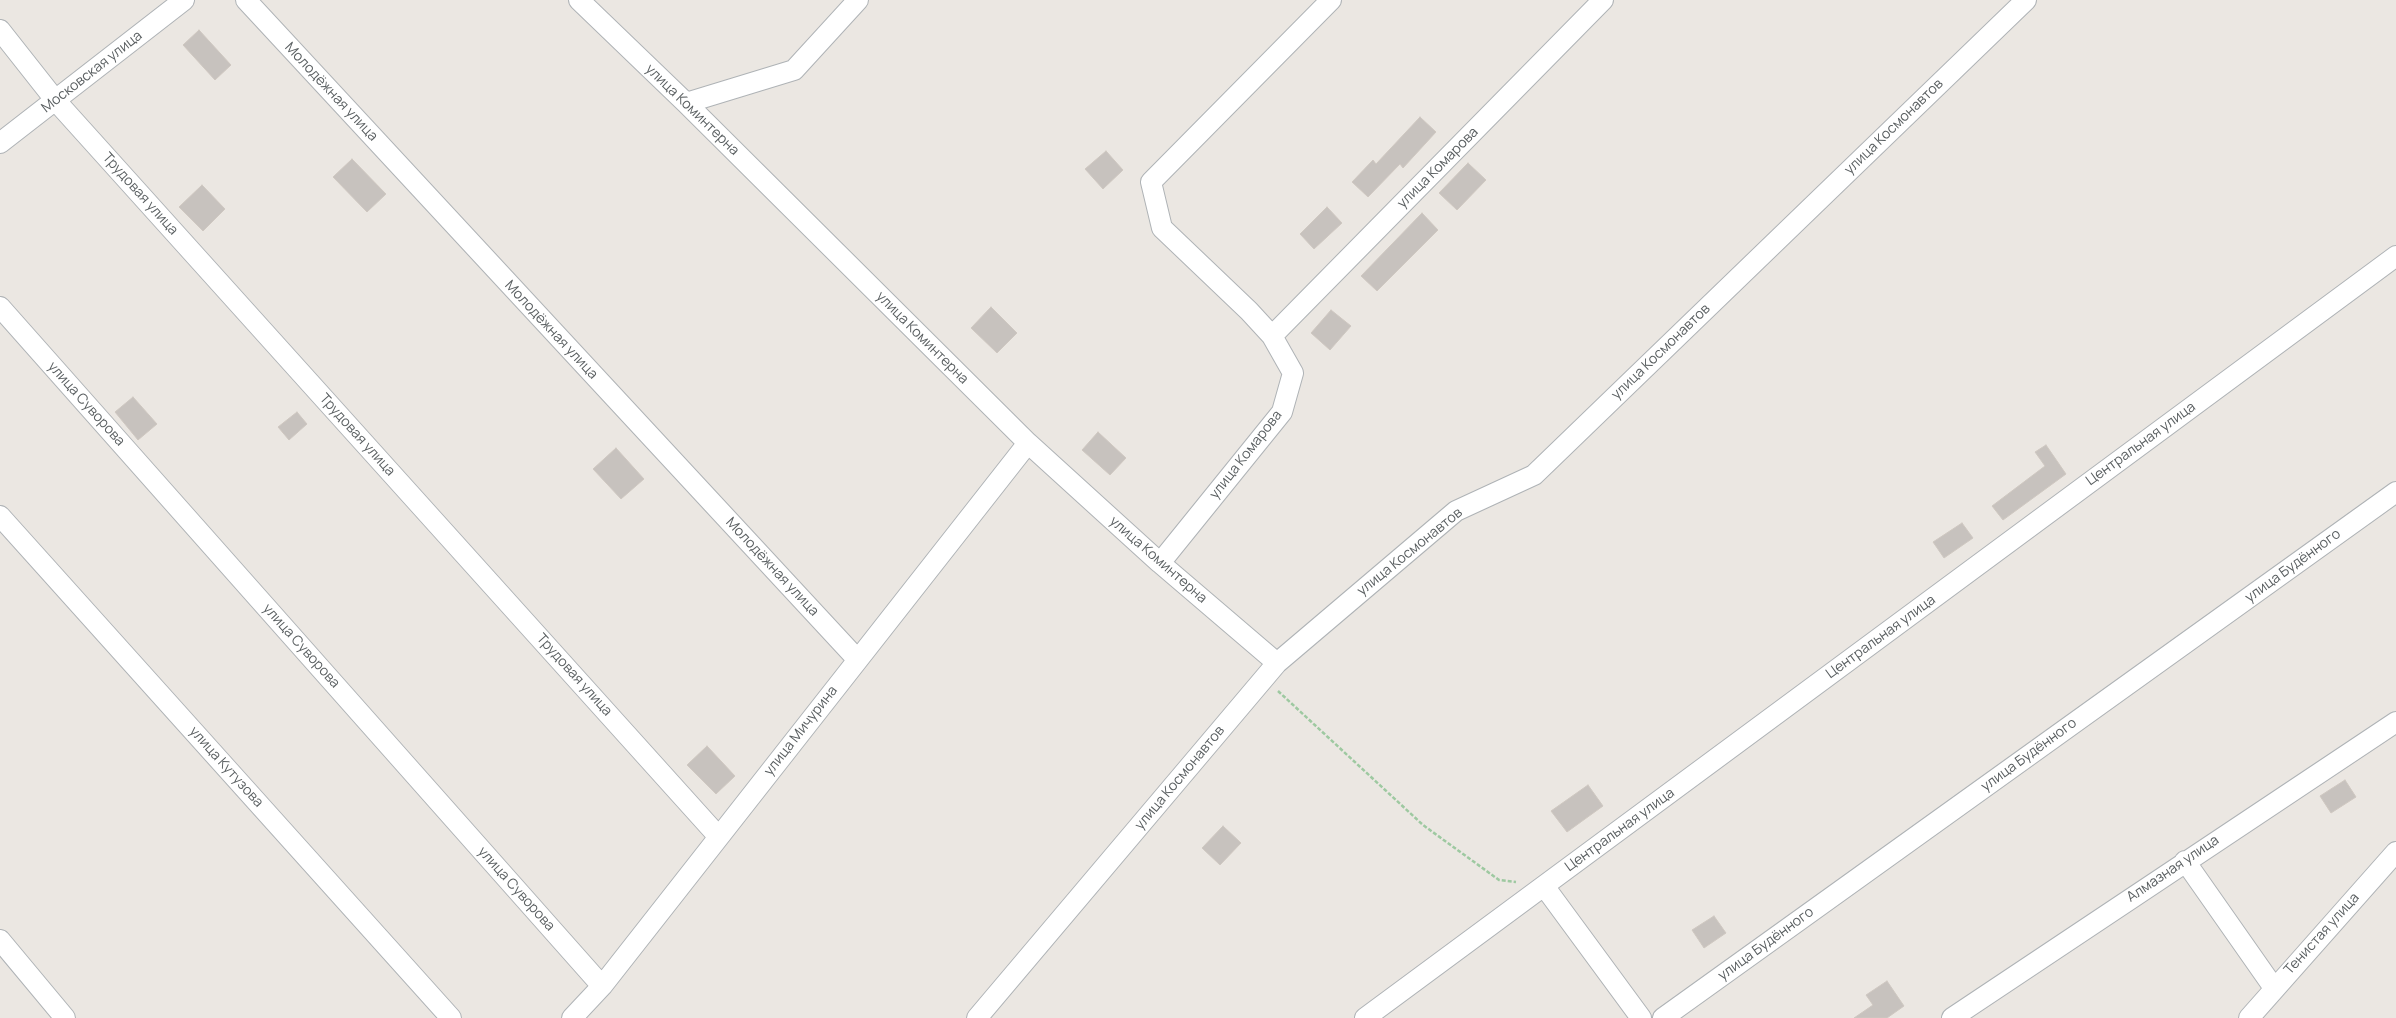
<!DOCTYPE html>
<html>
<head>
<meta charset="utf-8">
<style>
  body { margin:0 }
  canvas { display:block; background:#ebe7e2 }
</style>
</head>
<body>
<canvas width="2396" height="1018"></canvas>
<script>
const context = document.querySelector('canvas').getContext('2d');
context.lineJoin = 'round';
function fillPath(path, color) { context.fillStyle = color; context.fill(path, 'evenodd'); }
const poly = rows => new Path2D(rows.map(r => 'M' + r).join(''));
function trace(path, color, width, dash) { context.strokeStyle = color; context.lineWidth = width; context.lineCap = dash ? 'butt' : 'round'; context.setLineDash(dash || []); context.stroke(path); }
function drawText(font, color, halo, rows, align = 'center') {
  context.font = font + ' Manrope,sans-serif'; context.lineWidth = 3; context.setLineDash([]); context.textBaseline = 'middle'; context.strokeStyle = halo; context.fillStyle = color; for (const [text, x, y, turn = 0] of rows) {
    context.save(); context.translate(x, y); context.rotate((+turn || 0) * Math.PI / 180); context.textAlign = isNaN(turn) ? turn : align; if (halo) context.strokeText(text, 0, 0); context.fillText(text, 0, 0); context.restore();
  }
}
const building = poly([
  [199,30,231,65,215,80,183,45,199,30],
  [1420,117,1436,132,1403,168,1400,164,1368,197,1352,182,1373,160,1376,164,1420,117],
  [1106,151,1123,170,1103,189,1085,169,1106,151],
  [352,159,386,194,367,212,333,177,352,159],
  [1468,163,1486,180,1457,210,1439,193,1468,163],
  [202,185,225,209,203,231,179,207,202,185],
  [1327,207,1342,223,1314,249,1300,234,1327,207],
  [1422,213,1438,230,1377,291,1361,276,1422,213],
  [991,307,1017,333,997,353,971,328,991,307],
  [1331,310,1351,326,1330,350,1311,333,1331,310],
  [133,397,157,424,138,440,115,412,133,397],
  [297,412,307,424,289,440,278,427,297,412],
  [1098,432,1126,458,1110,475,1082,450,1098,432],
  [2046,445,2066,474,2003,520,1992,506,2045,466,2035,452,2046,445],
  [616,448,644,479,621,499,593,469,616,448],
  [1962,523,1973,538,1944,558,1933,542,1962,523],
  [707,746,735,776,716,794,687,765,707,746],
  [2345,780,2356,797,2331,813,2320,796,2345,780],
  [1588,785,1603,806,1567,832,1551,811,1588,785],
  [1223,826,1241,843,1220,865,1202,848,1223,826],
  [1714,916,1726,933,1704,948,1692,930,1714,916],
  [1887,981,1904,1006,1887,1018,1854,1018,1873,1005,1866,995,1887,981]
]);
fillPath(building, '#c7c2be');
trace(building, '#cfc8c1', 1);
const minor = poly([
  [246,0,857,659],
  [579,0,686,103,1028,443,1160,563,1277,663],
  [0,30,56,101,718,836],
  [686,103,794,70,858,0],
  [0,143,184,0],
  [0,307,602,986],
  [1272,336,1603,0],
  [0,516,451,1018],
  [1160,563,1282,412,1293,373,1272,336,1249,311,1162,228,1151,182,1331,0],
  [2185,861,2274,988],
  [1544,886,1641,1018],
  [0,940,65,1018],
  [572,1018,602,986,1028,443],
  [977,1018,1277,663,1456,511,1534,475,2026,0],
  [1365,1018,2396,256],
  [1663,1018,2396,492],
  [1952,1018,2396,722],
  [2249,1018,2396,852]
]);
trace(minor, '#afb3b6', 22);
trace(poly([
  [1278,691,1423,825,1499,880,1516,882]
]), '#9ec9a1', 2.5, [4, 2]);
trace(minor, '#fff', 20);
drawText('14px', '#5a5f61', '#fff', [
  ["Московская улица",92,72,-38],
  ["Молодёжная улица",331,92,47],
  ["улица Коминтерна",692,110,44],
  ["улица Космонавтов",1894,127,-44],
  ["улица Комарова",1438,168,-45],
  ["Трудовая улица",140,194,48],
  ["Молодёжная улица",551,330,47],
  ["улица Коминтерна",922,338,45],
  ["улица Космонавтов",1661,352,-44],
  ["улица Суворова",86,404,48],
  ["Трудовая улица",357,435,48],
  ["Центральная улица",2141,444,-36],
  ["улица Комарова",1246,455,-52],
  ["улица Космонавтов",1410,552,-39],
  ["улица Коминтерна",1158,560,41],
  ["улица Будённого",2293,566,-36],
  ["Молодёжная улица",772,567,47],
  ["Центральная улица",1881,637,-36],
  ["улица Суворова",301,646,48],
  ["Трудовая улица",574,675,48],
  ["улица Мичурина",801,731,-52],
  ["улица Будённого",2029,755,-36],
  ["улица Кутузова",226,767,48],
  ["улица Космонавтов",1180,778,-50],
  ["Центральная улица",1620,830,-36],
  ["Алмазная улица",2173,869,-34],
  ["улица Суворова",516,889,48],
  ["Тенистая улица",2322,934,-48],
  ["улица Будённого",1766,944,-36]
]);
</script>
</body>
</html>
